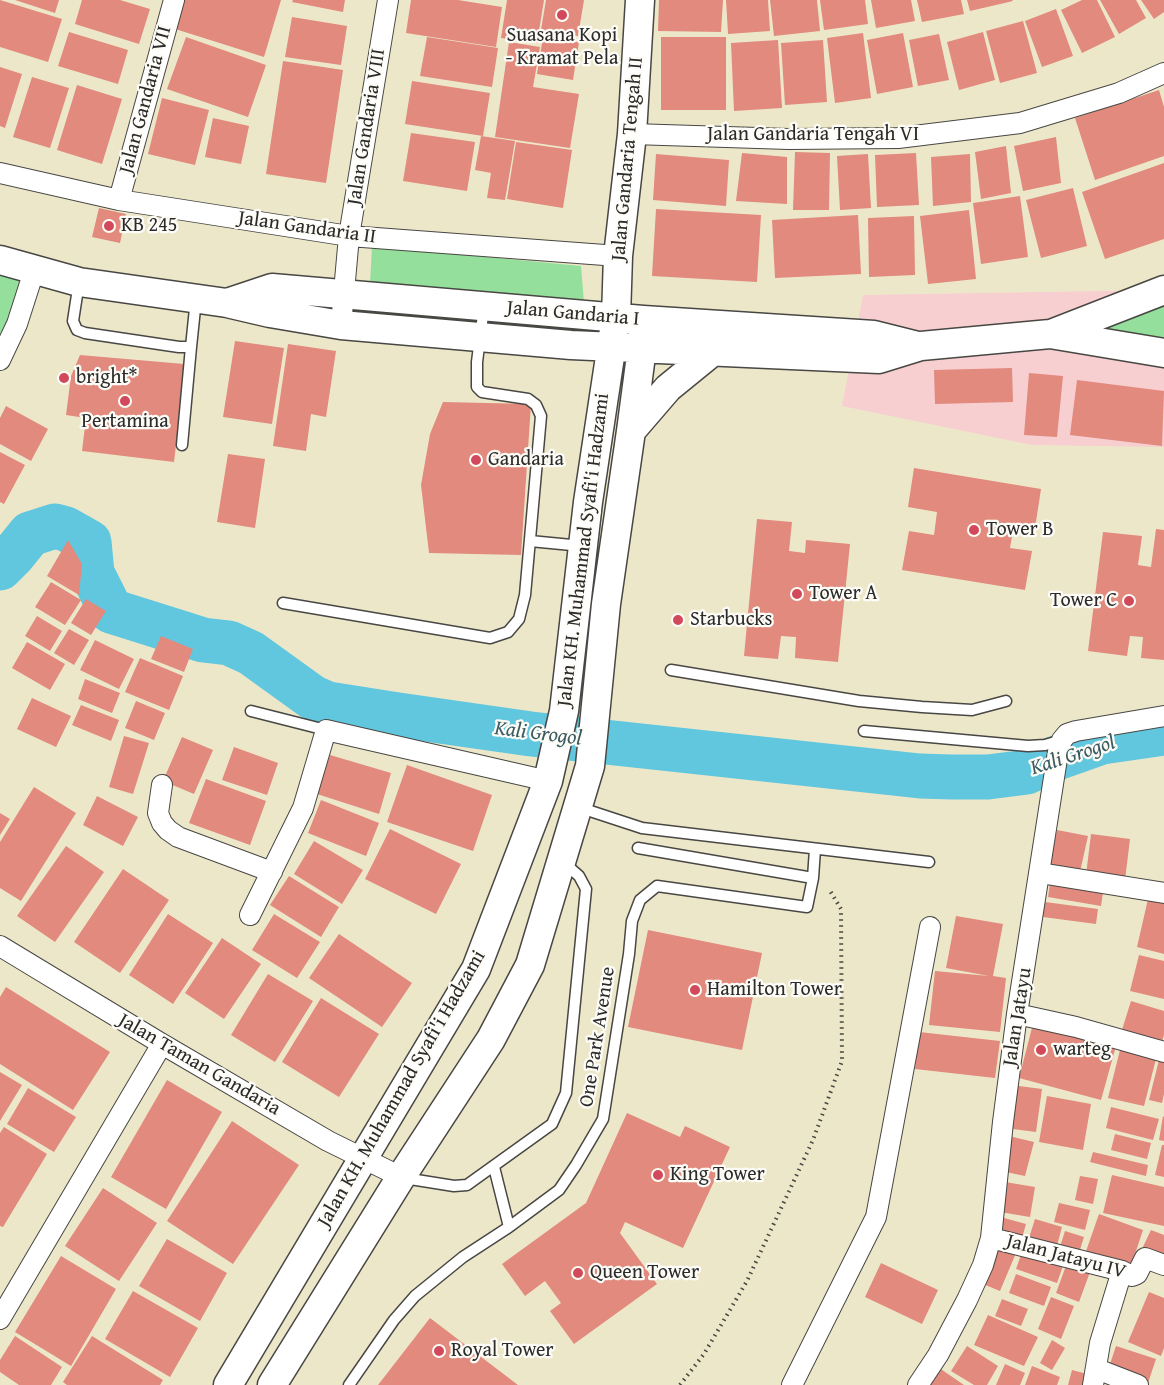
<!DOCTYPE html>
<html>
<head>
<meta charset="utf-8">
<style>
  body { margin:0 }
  canvas { display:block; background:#ede7ca }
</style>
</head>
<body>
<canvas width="1164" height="1385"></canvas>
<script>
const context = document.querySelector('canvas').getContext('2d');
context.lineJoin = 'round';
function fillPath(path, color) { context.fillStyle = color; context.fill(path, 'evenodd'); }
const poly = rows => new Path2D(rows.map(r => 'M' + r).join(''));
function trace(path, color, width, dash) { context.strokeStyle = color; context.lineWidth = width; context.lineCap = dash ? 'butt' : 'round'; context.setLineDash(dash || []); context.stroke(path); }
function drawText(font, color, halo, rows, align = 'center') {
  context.font = font + ' "Gentium Book Plus",serif'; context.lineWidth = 4.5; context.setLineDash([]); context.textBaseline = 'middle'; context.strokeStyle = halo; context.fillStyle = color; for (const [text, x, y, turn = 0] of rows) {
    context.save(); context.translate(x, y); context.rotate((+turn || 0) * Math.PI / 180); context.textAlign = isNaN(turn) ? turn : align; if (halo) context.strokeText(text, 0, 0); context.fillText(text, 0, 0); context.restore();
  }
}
fillPath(poly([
  [1164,290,1164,447,1032,445,842,406,863,295]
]), '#f7cfd1');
fillPath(poly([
  [372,246,581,266,584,303,370,284],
  [0,274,29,282,0,335],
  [1164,288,1164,362,1007,334]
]), '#93df9b');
trace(poly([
  [0,568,13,555,30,534,55,526,66,529,89,542,92,573,111,611,203,640,229,643,251,653,312,697,328,704,398,715,531,734,920,776,952,777,988,777,1027,772,1051,760,1102,742,1164,733]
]), '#61c7de', 45);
fillPath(poly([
  [0,0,62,19,48,62,0,47],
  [15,0,59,0,55,13],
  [82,0,120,0,150,9,139,44,75,24],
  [180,0,281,0,264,57,172,28],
  [293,0,345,0,343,12,292,2],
  [411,0,458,0,502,7,496,47,406,33],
  [507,0,544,0,537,43,501,38],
  [546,0,584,0,578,36,541,30],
  [659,0,723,0,721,32,658,31],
  [726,0,768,0,770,31,728,34],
  [770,0,817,0,820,31,774,36],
  [820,0,865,0,868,24,824,30],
  [871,0,911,0,915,21,876,28],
  [917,0,961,0,964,14,922,22],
  [967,0,1012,0,1013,1,970,11],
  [1082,0,1097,0,1115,37,1082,53,1061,10],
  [1100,0,1136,0,1146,18,1119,34],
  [1141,0,1164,0,1164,12,1154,19],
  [1056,9,1073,56,1042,67,1025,21],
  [292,17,347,26,341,65,285,57],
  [1023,21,1037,73,1000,83,986,31],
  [69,32,128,50,118,84,58,66],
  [983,32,995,80,959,90,947,42],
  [863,33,871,98,835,103,827,38],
  [903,33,913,87,877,94,867,40],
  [939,34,949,80,918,86,909,40],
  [186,37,266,65,248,117,167,89],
  [427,37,498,48,492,87,420,76],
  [543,37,579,42,573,80,537,74],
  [661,37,726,37,726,110,661,110],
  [778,40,782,108,734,111,731,43],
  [823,40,827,102,785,105,781,43],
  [509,42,540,47,533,87,579,94,570,148,495,137],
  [283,61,343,70,326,183,266,174],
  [0,67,22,74,5,128,0,126],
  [32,77,69,88,50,148,13,137],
  [412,81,490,93,483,136,405,124],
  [77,85,122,99,102,164,57,150],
  [1159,90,1164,107,1164,156,1095,180,1075,118],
  [162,98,209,110,195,165,148,154],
  [213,118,249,126,241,164,205,157],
  [411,133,475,142,467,191,403,181],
  [481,136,515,141,505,200,487,198,491,173,475,170],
  [1056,137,1061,183,1023,191,1014,146],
  [516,142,572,150,563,208,507,199],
  [1006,146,1011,193,981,199,975,152],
  [795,152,830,153,829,210,793,210],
  [742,153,787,157,787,204,736,201],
  [916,153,919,205,877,207,875,155],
  [656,154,729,160,726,206,653,200],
  [868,154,871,208,840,210,837,156],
  [970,154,971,202,933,206,931,157],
  [1164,163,1164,239,1105,259,1082,192],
  [1073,188,1087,246,1041,258,1026,200],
  [1020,196,1028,257,981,264,973,203],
  [99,208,126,214,120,243,92,237],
  [656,209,761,215,757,282,652,276],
  [969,210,976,279,928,284,920,216],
  [858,215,861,274,775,278,772,220],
  [914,216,915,275,869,277,868,218],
  [235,341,284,348,272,424,223,417],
  [288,344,336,351,326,417,311,414,306,451,273,446],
  [80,355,184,364,183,386,174,462,82,451,86,418,66,415,71,376],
  [1012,368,1013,402,935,404,934,370],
  [1029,373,1063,376,1057,437,1024,435],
  [1077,380,1164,391,1162,446,1070,435],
  [443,402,531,404,521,555,429,553,421,485,430,434],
  [6,406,48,429,31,461,0,444,0,418],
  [0,452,25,465,4,504,0,502],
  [228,454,265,459,255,528,217,522],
  [914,468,1041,489,1035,528,1014,525,1010,548,1032,551,1025,590,902,570,909,531,934,535,937,512,908,507],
  [757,519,792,522,789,551,805,553,806,540,850,544,838,662,795,658,796,637,781,636,778,659,744,656],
  [1156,529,1164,530,1164,660,1141,658,1143,637,1130,636,1127,656,1088,651,1103,532,1142,536,1138,565,1151,567],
  [68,540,82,564,79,595,47,576],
  [51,582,81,600,65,625,35,607],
  [86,599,106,611,91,635,71,623],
  [37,616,62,631,50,651,25,636],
  [69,629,89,640,74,665,54,653],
  [161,636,193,649,184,672,151,659],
  [95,640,134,659,119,689,80,670],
  [27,642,65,664,50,690,12,668],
  [140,658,183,676,169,710,125,692],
  [85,679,120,693,112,713,78,699],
  [32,698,71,716,56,747,17,729],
  [136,701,165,713,154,740,125,728],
  [81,705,119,720,111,741,72,725],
  [124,736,149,743,133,794,109,787],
  [182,737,213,750,194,794,163,781],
  [234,747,278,763,267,795,222,780],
  [330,755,391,773,379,814,317,794],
  [407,765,492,795,473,851,387,822],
  [206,779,266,801,250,845,189,823],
  [34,787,76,813,21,901,0,888,0,842],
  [97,796,138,817,123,846,83,825],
  [321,800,379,823,366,856,308,833],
  [0,813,10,819,0,835],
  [390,829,461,864,436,914,365,879],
  [1057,830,1088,836,1080,872,1050,866],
  [1091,834,1130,839,1125,880,1086,875],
  [314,841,363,870,342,904,294,874],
  [66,846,104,872,55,942,17,916],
  [123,869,169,900,120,973,74,942],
  [289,876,339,907,321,937,270,905],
  [1051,876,1104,886,1101,906,1048,897],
  [1148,899,1164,903,1164,954,1137,947],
  [1045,902,1098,909,1096,924,1043,917],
  [168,914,213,943,173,1004,129,975],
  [274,914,320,942,297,978,252,950],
  [956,916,1003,924,993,976,1006,978,1000,1032,929,1025,935,971,989,976,946,968],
  [648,930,762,953,742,1050,628,1027],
  [339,934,412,983,382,1027,309,978],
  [222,938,261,964,224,1019,185,993],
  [1139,955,1164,961,1164,999,1130,991],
  [268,974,313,1001,275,1062,231,1035],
  [6,987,110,1052,73,1110,0,1064,0,997],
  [321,998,379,1034,339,1097,282,1062],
  [1131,1001,1164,1011,1164,1035,1161,1045,1121,1033],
  [1033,1024,1116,1046,1101,1100,1019,1078],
  [919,1032,1000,1041,995,1078,915,1069],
  [1121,1046,1157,1055,1144,1106,1108,1098],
  [1159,1060,1164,1061,1164,1094,1162,1103,1149,1100],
  [0,1072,22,1085,0,1121],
  [167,1080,222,1112,166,1209,111,1177],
  [1011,1085,1042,1089,1036,1132,1005,1128],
  [28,1088,76,1117,54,1152,7,1124],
  [1047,1096,1091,1104,1083,1150,1039,1142],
  [1111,1107,1159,1119,1153,1140,1106,1128],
  [627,1113,680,1137,685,1126,730,1147,683,1248,625,1222,620,1233,657,1284,574,1344,550,1311,561,1303,545,1281,525,1296,502,1264,586,1203],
  [1163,1116,1164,1117,1164,1141,1159,1140],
  [232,1121,299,1165,233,1264,167,1221],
  [4,1127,47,1154,3,1227,0,1226,0,1133],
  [1115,1134,1151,1143,1147,1159,1111,1150],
  [1009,1136,1034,1142,1025,1176,1001,1171],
  [1162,1145,1164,1145,1164,1177,1155,1175],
  [1093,1152,1148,1165,1146,1176,1090,1162],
  [1112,1175,1164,1187,1164,1226,1103,1213],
  [1080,1176,1098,1179,1093,1204,1075,1200],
  [999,1181,1035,1187,1030,1217,994,1211],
  [103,1188,157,1223,119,1281,65,1246],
  [1059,1203,1090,1210,1085,1230,1054,1222],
  [1099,1214,1143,1230,1129,1272,1084,1257],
  [997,1216,1026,1224,1022,1238,993,1230],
  [1035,1219,1062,1227,1056,1249,1028,1241],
  [1151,1230,1164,1235,1164,1261,1141,1251],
  [1065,1231,1084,1237,1079,1253,1060,1247],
  [167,1239,227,1273,200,1321,139,1286],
  [994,1244,1016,1253,1000,1291,978,1282],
  [1023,1249,1064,1263,1057,1283,1016,1269],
  [61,1256,116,1289,71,1366,15,1332],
  [881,1263,938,1290,922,1324,865,1297],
  [1067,1263,1090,1272,1079,1302,1056,1293],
  [1016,1274,1051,1287,1044,1306,1009,1293],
  [133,1291,198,1328,170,1377,105,1339],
  [1149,1292,1164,1298,1164,1348,1161,1356,1128,1342],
  [1051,1297,1074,1306,1061,1339,1038,1329],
  [1002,1299,1028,1309,1021,1326,995,1316],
  [988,1315,1038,1337,1024,1366,974,1345],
  [430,1318,518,1385,378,1385],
  [15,1336,62,1367,51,1385,19,1385,0,1372,0,1360],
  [92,1336,163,1380,160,1385,67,1385,63,1382],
  [1052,1340,1065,1348,1052,1370,1040,1363],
  [967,1346,998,1366,987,1385,974,1385,951,1371],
  [1116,1346,1156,1359,1148,1383,1108,1370],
  [1005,1364,1025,1373,1020,1385,996,1385],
  [935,1365,964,1385,922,1385],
  [1032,1366,1060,1377,1057,1385,1025,1385],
  [1072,1370,1091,1375,1088,1385,1068,1385]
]), '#e18a7d');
const lane = poly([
  [79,282,73,321,77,330,85,333,179,347,191,347,196,299],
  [182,445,191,347],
  [530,541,582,546],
  [283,603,490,638,508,632,519,619,525,595,541,416,536,405,528,399,482,392,477,387,477,362,484,307],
  [671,670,859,701,922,707,972,710,1006,701],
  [251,711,326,730],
  [864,731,1028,746,1045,745,1062,740],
  [578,807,642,828,929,862],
  [638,848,813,878,815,849],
  [494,1167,509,1227],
  [404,1178,454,1186,467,1185,552,1124,566,1093,586,889,579,876,563,862],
  [349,1385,394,1320,415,1296,463,1257,509,1227,559,1190,576,1165,603,1119,629,954,632,921,640,900,657,886,807,907,813,878]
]);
const street = poly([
  [632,134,789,139,898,138,1020,123,1119,93,1164,73],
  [0,173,119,200,349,236,618,256],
  [119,200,174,0],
  [341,325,349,236,388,0],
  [0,360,17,324,34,271],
  [162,785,158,813,162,823,168,830,178,837,272,872],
  [1040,873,1164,893],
  [250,915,303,808,326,730,548,781],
  [0,946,162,1044,328,1141,401,1177],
  [1017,1014,1076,1027,1164,1052],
  [991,1238,1122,1271,1132,1276,1137,1274,1145,1258,1164,1265],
  [0,1319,162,1044],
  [1097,1369,1138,1385],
  [792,1385,876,1217,930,927],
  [918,1385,938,1355,967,1300,983,1265,991,1238,1003,1122,1017,1014,1058,752,1062,740,1067,734,1076,731,1164,716],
  [1093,1385,1100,1343,1122,1271]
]);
const secondary = poly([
  [0,260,79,282,227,303,270,313,341,325,571,345,879,359,921,346,1050,334,1164,353],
  [227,303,272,288,643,320,874,335,918,346],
  [1051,334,1164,290],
  [631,431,668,388,711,353],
  [228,1385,476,969,548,781,564,711,588,502,616,317,618,256,632,134,640,0],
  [272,1385,401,1177,491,1039,530,965,590,766,606,604,631,431,642,348,643,320]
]);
trace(lane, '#484743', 13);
trace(street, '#484743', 22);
trace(secondary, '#484743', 31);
trace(poly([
  [680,1385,704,1354,747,1281,813,1140,842,1061,841,909,829,889]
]), '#484743', 4, [1.5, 4.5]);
trace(lane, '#fff', 10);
trace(street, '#fff', 20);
trace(secondary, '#fff', 28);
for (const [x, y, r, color] of [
  [562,15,6,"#d1495b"],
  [109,226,6,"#d1495b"],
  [64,378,6,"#d1495b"],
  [125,401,6,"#d1495b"],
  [476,460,6,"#d1495b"],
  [974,530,6,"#d1495b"],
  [797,594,6,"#d1495b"],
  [1129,601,6,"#d1495b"],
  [678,620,6,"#d1495b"],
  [695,990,6,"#d1495b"],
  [1041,1050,6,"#d1495b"],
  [658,1175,6,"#d1495b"],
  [578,1273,6,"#d1495b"],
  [439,1351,6,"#d1495b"]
]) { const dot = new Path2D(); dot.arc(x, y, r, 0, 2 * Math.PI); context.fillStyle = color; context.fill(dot); trace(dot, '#fdfcf7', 2); }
drawText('20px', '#2b2b2b', '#fdfcf7', [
  ["Suasana Kopi",562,36,"center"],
  ["- Kramat Pela",562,59,"center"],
  ["KB 245",121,226],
  ["bright*",76,378],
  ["Pertamina",125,422,"center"],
  ["Gandaria",488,460],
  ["Tower B",986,530],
  ["Tower A",809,594],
  ["Tower C",1117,601,"right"],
  ["Starbucks",690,620],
  ["Hamilton Tower",707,990],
  ["warteg",1053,1050],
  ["King Tower",670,1175],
  ["Queen Tower",590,1273],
  ["Royal Tower",451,1351]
], 'left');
drawText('20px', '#2b2b2b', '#fdfcf7', [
  ["Jalan Gandaria VII",146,100,-75],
  ["Jalan Gandaria VIII",367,127,-81],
  ["Jalan Gandaria Tengah VI",813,135],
  ["Jalan Gandaria Tengah II",628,159,-85],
  ["Jalan Gandaria II",307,228,8],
  ["Jalan Gandaria I",573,314,5],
  ["Jalan KH. Muhammad Syafi'i Hadzami",584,550,-83],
  ["Jalan Jatayu",1018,1017,-81],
  ["One Park Avenue",598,1037,-81],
  ["Jalan Taman Gandaria",199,1065,30],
  ["Jalan KH. Muhammad Syafi'i Hadzami",402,1089,-60],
  ["Jalan Jatayu IV",1066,1257,15]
]);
drawText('italic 21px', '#3b5a61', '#fdfcf7', [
  ["Kali Grogol",538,734,7],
  ["Kali Grogol",1073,756,-18]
]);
</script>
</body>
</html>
